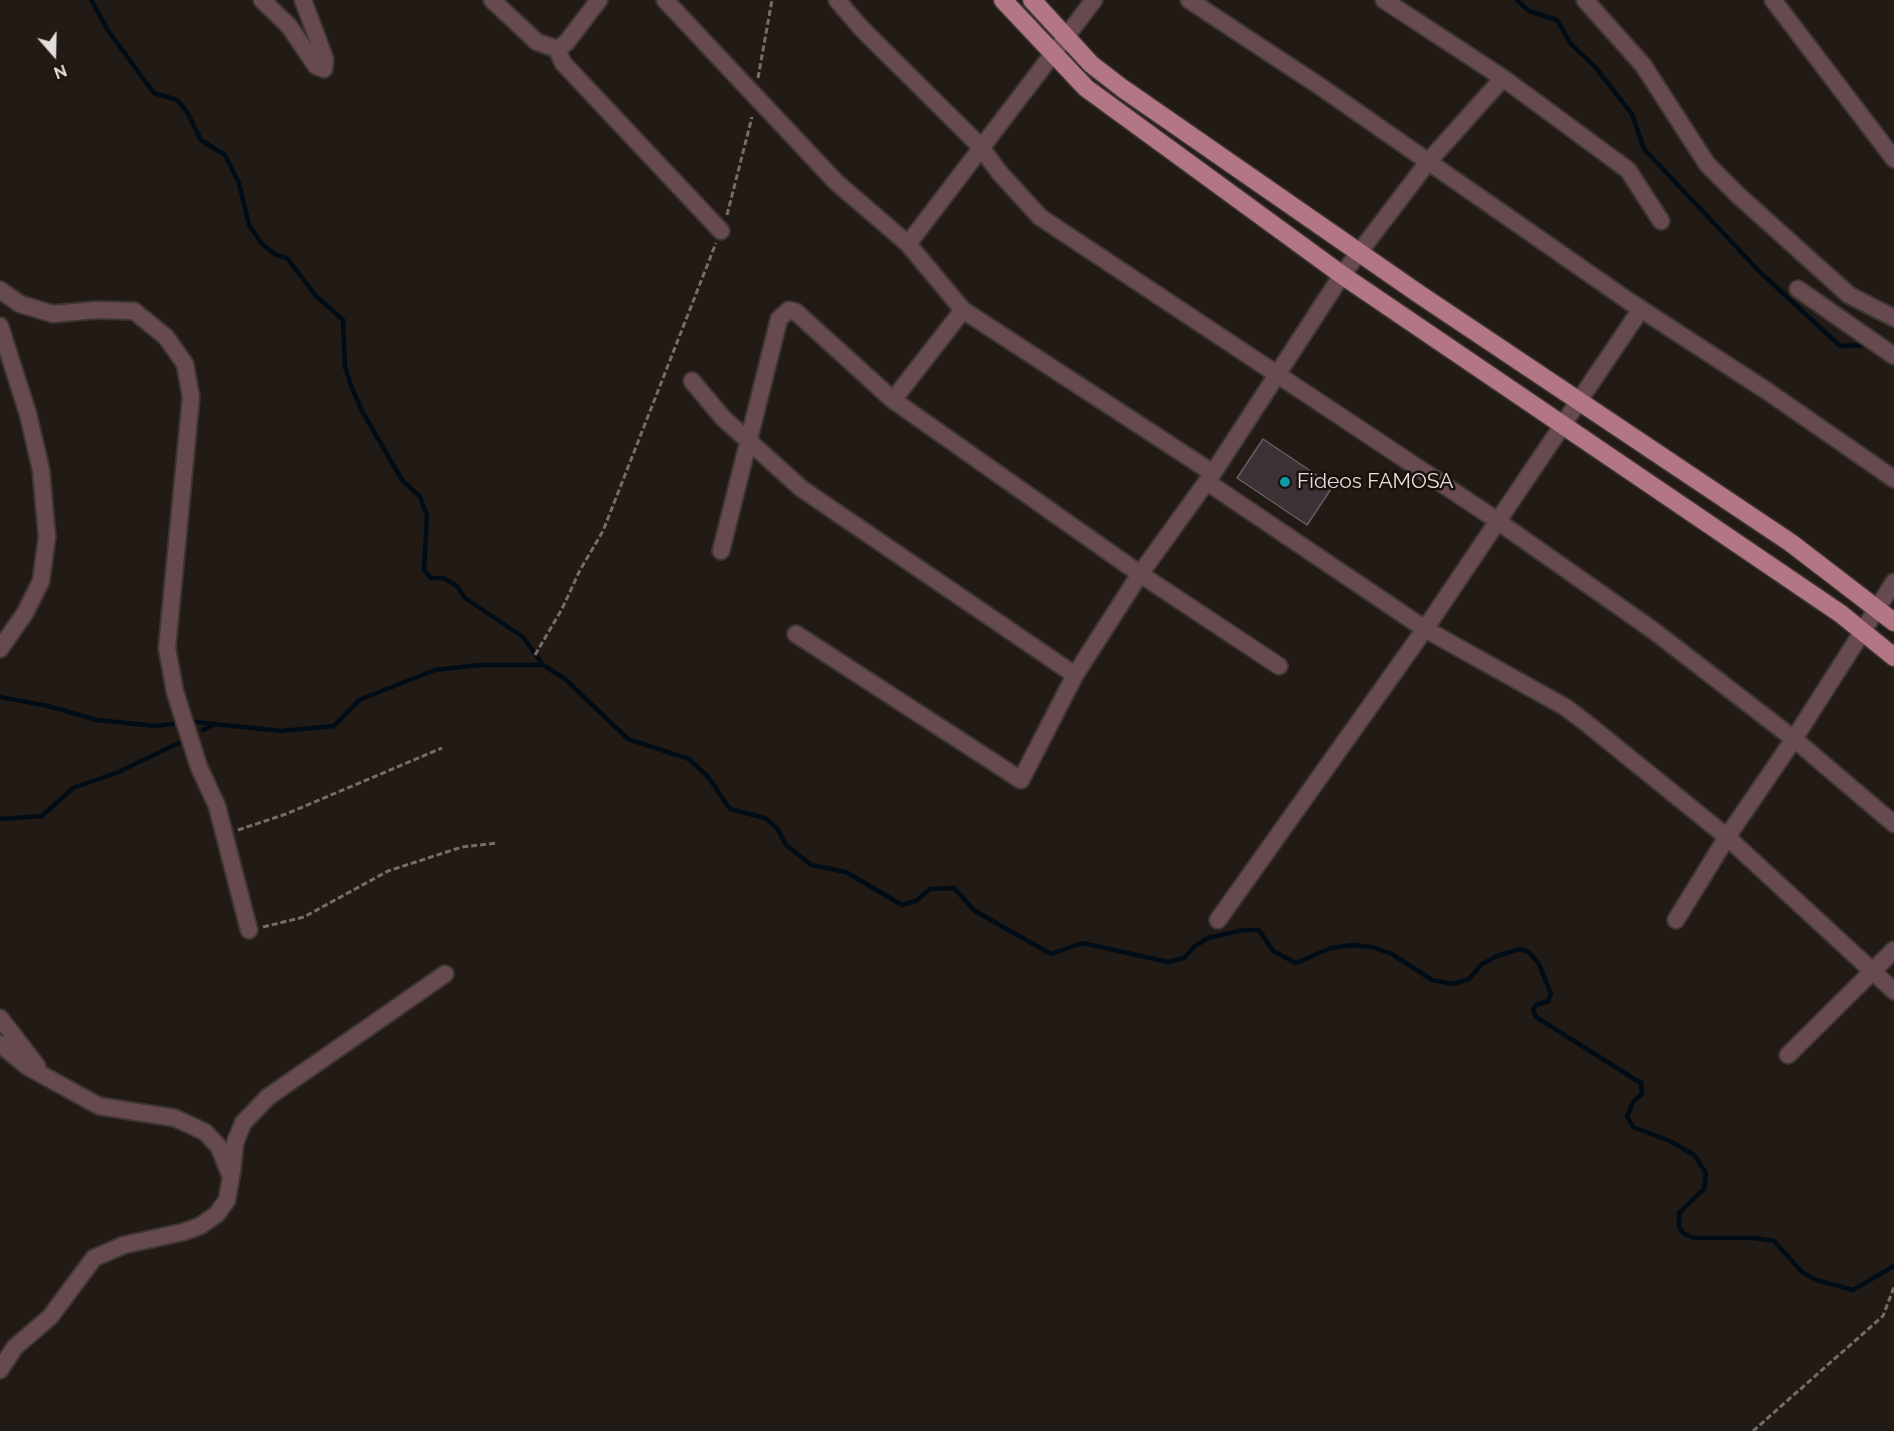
<!DOCTYPE html>
<html>
<head>
<meta charset="utf-8">
<style>
  body { margin:0 }
  #map { position:relative; width:1894px; height:1431px; overflow:hidden; background:#221a15; font-family:Raleway,sans-serif }
  canvas { display:block }
  .north { position:absolute; left:24px; top:24px; width:60px; height:60px; -webkit-text-stroke:4px #19110c; paint-order:stroke; rotate:160deg; font-size:16px; font-weight:700; line-height:24px; text-align:center; color:#e4dedb }
  .north::after { content:''; display:block; margin:auto; width:21px; height:27px; background:#e4dedb; clip-path:polygon(50% 0,100% 100%,50% 72%,0 100%) }
</style>
</head>
<body>
<div id="map">
<canvas width="1894" height="1431"></canvas>
<div class="north">N</div>
</div>
<script>
const context = document.querySelector('canvas').getContext('2d');
context.lineJoin = 'round';
const poly = rows => new Path2D(rows.map(r => 'M' + r).join(''));
function trace(path, color, width, dash) { context.strokeStyle = color; context.lineWidth = width; context.lineCap = dash ? 'butt' : 'round'; context.setLineDash(dash || []); context.stroke(path); }
function fillPath(path, color) { context.fillStyle = color; context.fill(path, 'evenodd'); }
function drawText(font, color, halo, rows, align = 'center') {
  context.font = font + ' Raleway,sans-serif'; context.lineWidth = 5; context.setLineDash([]); context.textBaseline = 'middle'; context.strokeStyle = halo; context.fillStyle = color; for (const [text, x, y, turn = 0] of rows) {
    context.save(); context.translate(x, y); context.rotate((+turn || 0) * Math.PI / 180); context.textAlign = isNaN(turn) ? turn : align; if (halo) context.strokeText(text, 0, 0); context.fillText(text, 0, 0); context.restore();
  }
}
trace(poly([
  [91,0,109,32,154,93,177,100,187,112,201,140,225,155,239,183,249,225,262,244,276,255,287,258,315,295,343,320,345,367,352,388,362,411,402,480,420,497,427,515,424,570,431,578,443,578,457,586,465,598,523,637,543,665,565,679,628,739,689,759,709,778,730,809,765,818,777,828,786,845,811,865,846,872,902,905,916,901,930,889,954,888,975,911,1051,954,1082,943,1168,962,1184,958,1195,946,1208,938,1243,930,1259,930,1273,951,1296,963,1331,948,1353,945,1372,947,1392,954,1432,980,1453,984,1469,979,1482,964,1497,956,1520,949,1529,952,1539,964,1551,994,1548,1001,1536,1005,1533,1010,1536,1017,1641,1083,1642,1094,1633,1102,1627,1116,1633,1127,1670,1141,1694,1155,1706,1173,1704,1189,1679,1213,1679,1226,1683,1233,1694,1238,1754,1238,1774,1241,1802,1272,1816,1280,1853,1290,1894,1266],
  [1517,0,1529,11,1557,20,1571,44,1596,68,1632,114,1644,149,1759,271,1840,346,1869,345],
  [0,697,48,706,97,720,155,726,173,724],
  [195,722,281,731,334,726,359,700,435,670,479,665,543,665],
  [203,730,213,725],
  [0,819,42,816,73,788,116,773,179,743]
]), '#000d17', 4.5);
const building = poly([
  [1263,439,1333,486,1307,525,1237,478,1263,439]
]);
fillPath(building, '#3c3236');
trace(building, '#685d61', 1.5);
const minor = poly([
  [262,0,289,26,316,66,324,69,325,59,303,0],
  [492,0,537,42,557,49,566,43,599,0],
  [665,0,836,182,908,244,963,310,1213,473],
  [837,0,862,29,980,146,999,172,1040,217,1486,513,1654,631,1794,739,1894,824],
  [1189,0,1321,87,1630,302,1767,391,1894,479],
  [1384,0,1503,78,1628,170,1661,221],
  [1585,0,1643,65,1707,164,1739,196,1849,295,1894,318],
  [1773,0,1894,159],
  [557,49,563,63,721,231],
  [908,244,1094,0],
  [1798,289,1894,356],
  [0,290,20,304,53,314,96,310,134,311,166,337,185,364,191,397,167,648,175,692,199,767,217,806,249,930],
  [963,310,893,400,1140,574,1279,666],
  [0,326,28,414,41,470,47,537,41,581,25,613,0,649],
  [692,381,723,418,802,489,1075,675],
  [1207,482,1425,629,1565,707,1585,722,1727,837,1894,991],
  [721,551,779,319,789,310,796,312,893,400],
  [796,634,1021,780,1075,675,1140,574,1213,473,1342,275,1428,162,1503,78],
  [1218,920,1425,629,1641,309],
  [1676,920,1727,837,1794,739,1894,582],
  [0,1018,37,1066],
  [0,1044,28,1067,99,1106,175,1118,205,1132,219,1147,231,1177,227,1200,217,1214,200,1226,183,1232,124,1245,94,1258,50,1317,15,1347,0,1370],
  [1788,1055,1894,950],
  [232,1172,235,1143,243,1123,268,1097,445,974]
]);
const major = poly([
  [1003,0,1086,88,1342,275,1841,614,1894,657],
  [1032,0,1091,64,1122,88,1419,294,1791,543,1894,622]
]);
trace(minor, '#3d3531', 20);
trace(major, '#3d3531', 21);
trace(poly([
  [758,78,772,0],
  [727,215,752,117],
  [535,655,562,609,580,570,603,531,716,243],
  [238,830,286,814,442,748],
  [263,927,304,917,388,871,462,847,498,843],
  [1753,1431,1883,1316,1894,1287]
]), '#756d69', 3, [6, 3]);
trace(minor, '#674a50', 16);
trace(major, '#b27684', 18);
for (const [x, y, r, color] of [
  [1285,482,6,"#0f9aa8"]
]) { const dot = new Path2D(); dot.arc(x, y, r, 0, 2 * Math.PI); context.fillStyle = color; context.fill(dot); trace(dot, '#19110c', 2); }
drawText('21px', '#e4dedb', '#19110c', [
  ["Fideos FAMOSA",1297,482]
], 'left');
</script>
</body>
</html>
